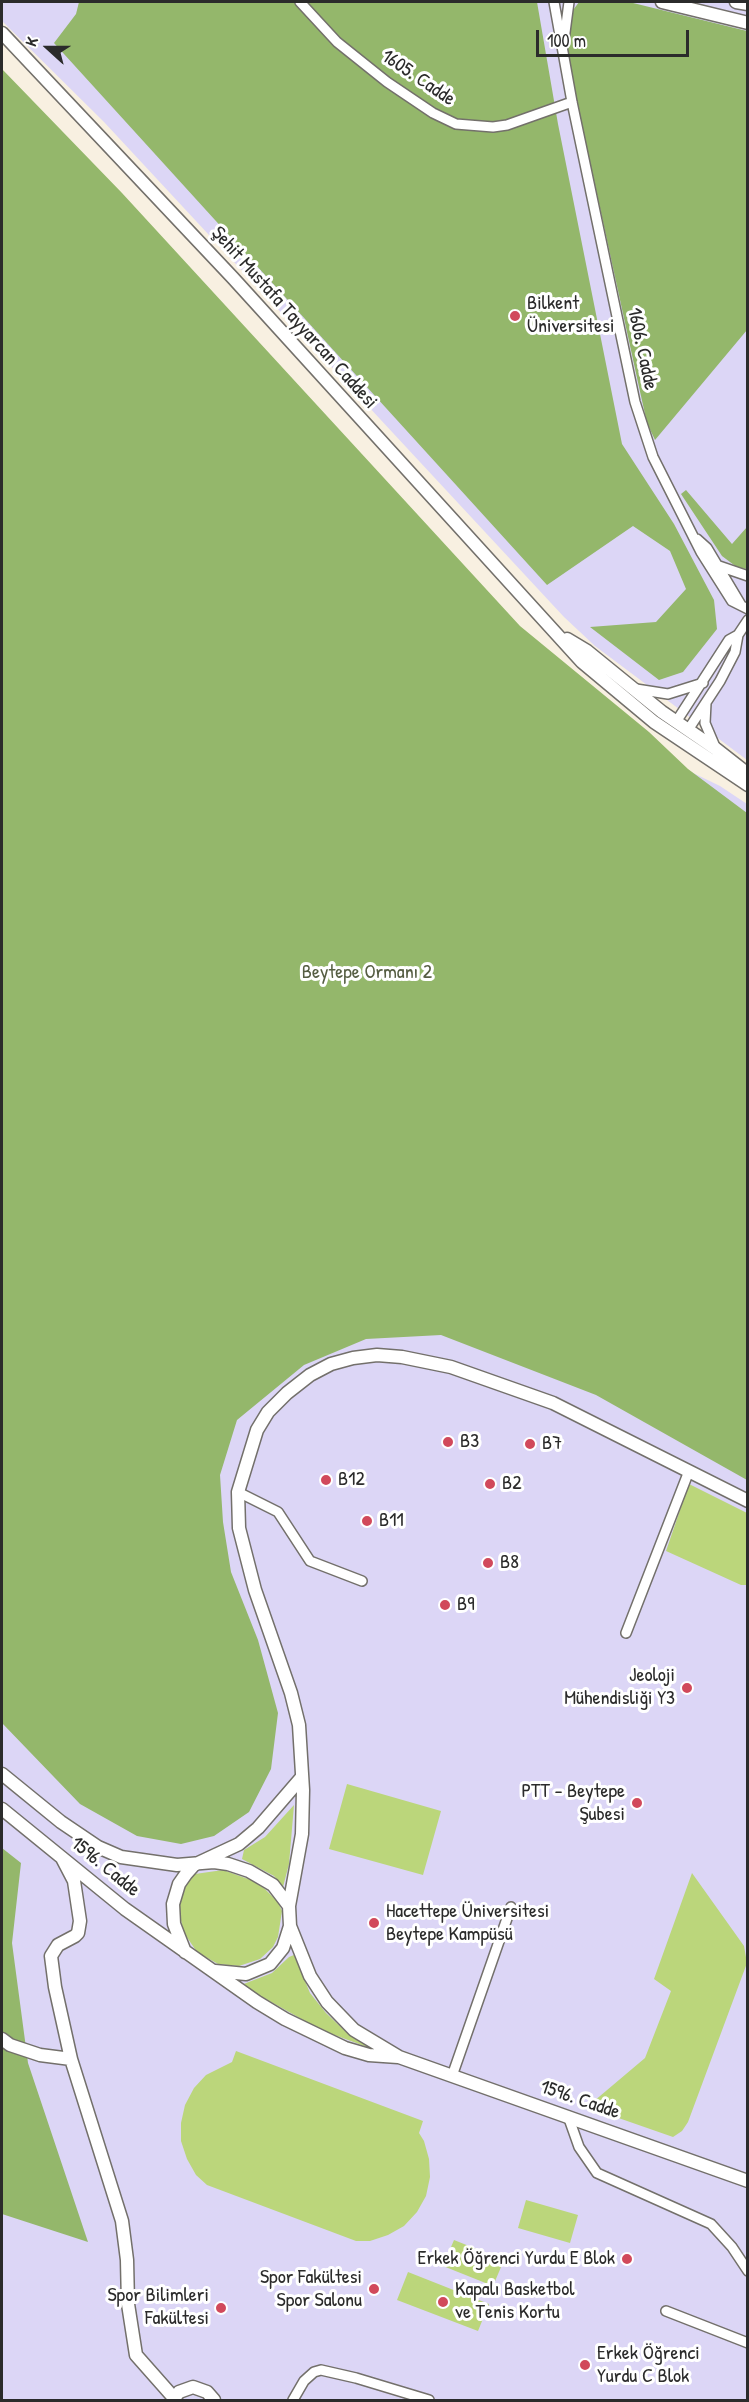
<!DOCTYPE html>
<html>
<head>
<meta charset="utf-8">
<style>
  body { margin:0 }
  #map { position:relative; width:749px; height:2402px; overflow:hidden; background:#f8f0e1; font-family:"Patrick Hand",sans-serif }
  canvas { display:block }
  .frame { position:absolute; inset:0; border:3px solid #2b2b2b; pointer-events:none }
  .north { position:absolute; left:18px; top:18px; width:60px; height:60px; -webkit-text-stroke:4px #fff; paint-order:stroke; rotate:291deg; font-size:16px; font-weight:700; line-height:24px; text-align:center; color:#2b2b2b }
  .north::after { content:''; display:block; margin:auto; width:21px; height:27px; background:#2b2b2b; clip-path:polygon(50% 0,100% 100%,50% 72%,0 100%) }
  .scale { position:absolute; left:536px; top:30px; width:153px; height:27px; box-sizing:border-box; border:3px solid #2b2b2b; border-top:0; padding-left:8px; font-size:18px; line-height:21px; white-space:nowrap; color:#2b2b2b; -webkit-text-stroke:4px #fff; paint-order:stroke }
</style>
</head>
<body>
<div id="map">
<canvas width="749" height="2402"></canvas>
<div class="frame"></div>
<div class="north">K</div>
<div class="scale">100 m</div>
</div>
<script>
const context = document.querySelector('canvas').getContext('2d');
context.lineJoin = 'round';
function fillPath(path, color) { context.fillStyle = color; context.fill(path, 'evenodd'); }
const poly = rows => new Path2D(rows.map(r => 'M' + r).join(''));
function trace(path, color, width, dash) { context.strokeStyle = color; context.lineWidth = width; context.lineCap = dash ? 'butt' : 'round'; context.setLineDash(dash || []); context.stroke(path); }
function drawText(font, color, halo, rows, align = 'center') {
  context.font = font + ' "Patrick Hand",sans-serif'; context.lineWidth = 6; context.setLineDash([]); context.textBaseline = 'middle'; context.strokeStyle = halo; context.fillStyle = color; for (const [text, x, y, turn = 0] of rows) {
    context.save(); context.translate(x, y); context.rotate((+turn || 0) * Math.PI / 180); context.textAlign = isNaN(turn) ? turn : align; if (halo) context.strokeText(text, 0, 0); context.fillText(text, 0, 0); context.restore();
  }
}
fillPath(poly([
  [2,2,747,2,747,760,595,646,564,617,104,122,2,21],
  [530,694,720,786,747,804,747,2400,2,2400,2,1445]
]), '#dcd6f6');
fillPath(poly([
  [689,1484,747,1513,747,1585,741,1585,666,1551],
  [347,1784,441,1811,423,1875,329,1849],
  [294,1805,289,1864,283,1887,274,1876,242,1859,244,1850,265,1837],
  [223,1870,251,1880,265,1889,278,1902,282,1911,278,1937,273,1947,260,1959,239,1966,218,1964,197,1952,184,1933,178,1908,186,1882,195,1874],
  [692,1873,744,1946,747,1963,688,2122,682,2131,673,2137,587,2107,645,2058,671,1991,654,1979],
  [294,1955,310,1993,326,2013,346,2032,369,2045,367,2047,321,2030,241,1985,272,1973,289,1957],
  [236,2051,423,2121,419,2133,424,2141,429,2159,430,2177,426,2196,417,2212,404,2226,388,2235,370,2241,356,2241,207,2185,196,2175,187,2159,181,2141,181,2123,185,2105,194,2088,206,2075,232,2062],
  [526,2200,578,2215,570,2243,518,2228],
  [454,2240,504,2260,493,2286,443,2266],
  [408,2272,489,2304,478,2331,397,2300]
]), '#bbd67b');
fillPath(poly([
  [79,2,537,2,558,124,622,444,674,524,714,600,717,629,683,672,659,680,590,627,656,622,686,589,670,551,633,526,547,585,54,43,76,14],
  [579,2,629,2,747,31,747,330,655,440,647,423,639,387,566,52,571,13],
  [2,69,122,193,520,626,649,732,688,769,747,813,747,1480,596,1395,441,1335,366,1339,304,1365,237,1420,220,1475,223,1522,231,1572,258,1640,278,1713,271,1769,249,1812,214,1836,181,1844,137,1836,80,1804,2,1723],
  [686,490,732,544,747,527,747,569,738,568,722,556,681,494],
  [2,1848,21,1863,12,1943,28,2063,88,2242,2,2214]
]), '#94b76b');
const street = poly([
  [300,2,337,42,387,82,433,113,456,124,493,127,507,125,572,102],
  [554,2,572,102,635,402,653,457,701,552,732,601,748,609],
  [564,40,569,2],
  [697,539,707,548,741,605],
  [719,566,748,576],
  [636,689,668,694,703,683],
  [706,703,705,723,716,749],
  [676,722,729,640,738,635],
  [688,730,720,681,735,652,738,635,748,620],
  [238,1492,278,1512,310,1561,362,1581],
  [626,1633,689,1471],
  [452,2076,511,1907],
  [568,2116,579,2147,597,2173,711,2224,732,2247,748,2271],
  [666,2311,748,2343],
  [293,2400,304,2381,314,2372,321,2370,356,2378,429,2400]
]);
const secondary = poly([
  [662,2,748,23],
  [736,2,748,4],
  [2,33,233,278,582,662,654,722,748,785],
  [567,639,587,651,662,712,716,749,748,774],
  [2,1774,61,1822,98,1847,121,1857,177,1865,214,1862,228,1864,249,1871,273,1885,289,1906,290,1926,283,1948,270,1964,246,1974,215,1971],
  [2,1809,125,1909,257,2002,285,2019,345,2048,369,2055,398,2057],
  [62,1858,74,1881,80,1921,78,1933,75,1936,58,1945,51,1956,55,1987,71,2059,122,2221,127,2260,128,2304,136,2355,174,2398],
  [289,1906,302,1834,303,1790,299,1725,291,1693,255,1590,239,1528,238,1492,257,1430,268,1412,287,1393,310,1375,331,1364,353,1358,377,1355,402,1357,451,1367,553,1403,748,1501],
  [290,1926,310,1976,327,2002,354,2030,399,2057,748,2181],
  [185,1952,174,1924,173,1904,179,1884,186,1874,194,1865,239,1844,258,1828,302,1777],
  [2,2039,10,2045,40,2055,71,2059],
  [173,2400,179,2392,193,2387,207,2392,214,2400]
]);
trace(street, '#73706b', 12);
trace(secondary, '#73706b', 15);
trace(street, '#fff', 9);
trace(secondary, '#fff', 12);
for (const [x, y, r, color] of [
  [515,316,6,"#d1495b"],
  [448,1442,6,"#d1495b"],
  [530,1444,6,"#d1495b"],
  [326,1480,6,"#d1495b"],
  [490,1484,6,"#d1495b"],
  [367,1521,6,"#d1495b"],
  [488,1563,6,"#d1495b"],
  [445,1605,6,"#d1495b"],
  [687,1688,6,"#d1495b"],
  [637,1803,6,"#d1495b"],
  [374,1923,6,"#d1495b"],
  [627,2259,6,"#d1495b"],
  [374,2289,6,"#d1495b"],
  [443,2302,6,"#d1495b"],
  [221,2308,6,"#d1495b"],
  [585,2365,6,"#d1495b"]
]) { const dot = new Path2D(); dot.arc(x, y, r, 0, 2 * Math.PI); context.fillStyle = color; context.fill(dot); trace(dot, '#fff', 2); }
drawText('20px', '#2b2b2b', '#fff', [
  ["1605. Cadde",418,78,34],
  ["Şehit Mustafa Tayyarcan Caddesi",294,318,48],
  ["1606. Cadde",642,349,78],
  ["1596. Cadde",105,1867,39],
  ["1596. Cadde",580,2100,19]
]);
drawText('20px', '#2b2b2b', '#fff', [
  ["Bilkent",527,304],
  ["Üniversitesi",527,327],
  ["B3",460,1442],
  ["B7",542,1444],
  ["B12",338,1480],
  ["B2",502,1484],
  ["B11",379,1521],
  ["B8",500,1563],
  ["B9",457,1605],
  ["Jeoloji",675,1676,"right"],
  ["Mühendisliği Y3",675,1699,"right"],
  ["PTT - Beytepe",625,1792,"right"],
  ["Şubesi",625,1815,"right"],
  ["Hacettepe Üniversitesi",386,1912],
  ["Beytepe Kampüsü",386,1935],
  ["Erkek Öğrenci Yurdu E Blok",615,2259,"right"],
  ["Spor Fakültesi",362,2278,"right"],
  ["Spor Salonu",362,2301,"right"],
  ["Kapalı Basketbol",455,2290],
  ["ve Tenis Kortu",455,2313],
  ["Spor Bilimleri",209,2296,"right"],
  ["Fakültesi",209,2319,"right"],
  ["Erkek Öğrenci",597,2354],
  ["Yurdu C Blok",597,2377]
], 'left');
drawText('20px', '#565e43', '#fff', [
  ["Beytepe Ormanı 2",367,973]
]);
</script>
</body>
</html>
